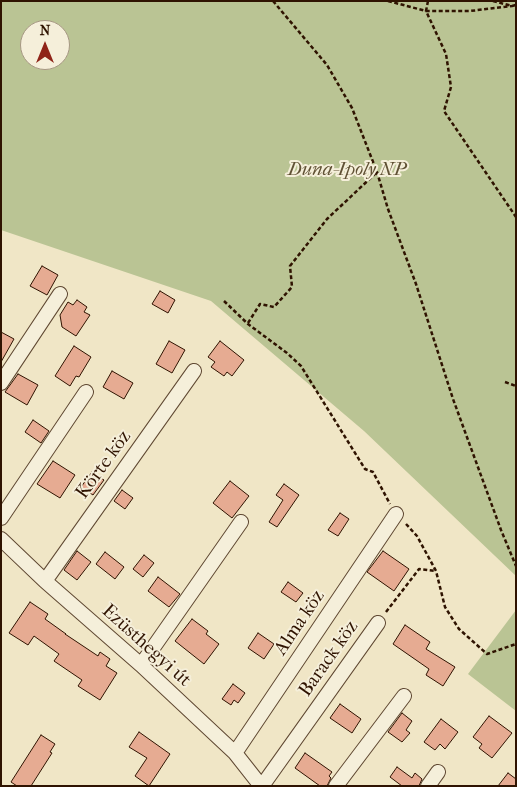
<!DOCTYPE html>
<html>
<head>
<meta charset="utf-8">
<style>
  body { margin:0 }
  #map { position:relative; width:517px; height:787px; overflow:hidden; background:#f0e6c6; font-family:"IM FELL French Canon",serif }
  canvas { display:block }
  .frame { position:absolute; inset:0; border:2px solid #2f1301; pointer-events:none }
  .north { position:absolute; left:20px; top:20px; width:50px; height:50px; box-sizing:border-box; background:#f5efda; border:1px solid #a69783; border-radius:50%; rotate:0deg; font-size:14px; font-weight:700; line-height:20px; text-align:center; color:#2f1301 }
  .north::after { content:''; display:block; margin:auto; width:18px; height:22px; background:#8f2418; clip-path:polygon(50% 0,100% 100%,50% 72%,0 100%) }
</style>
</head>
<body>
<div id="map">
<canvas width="517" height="787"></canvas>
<div class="frame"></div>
<div class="north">N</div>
</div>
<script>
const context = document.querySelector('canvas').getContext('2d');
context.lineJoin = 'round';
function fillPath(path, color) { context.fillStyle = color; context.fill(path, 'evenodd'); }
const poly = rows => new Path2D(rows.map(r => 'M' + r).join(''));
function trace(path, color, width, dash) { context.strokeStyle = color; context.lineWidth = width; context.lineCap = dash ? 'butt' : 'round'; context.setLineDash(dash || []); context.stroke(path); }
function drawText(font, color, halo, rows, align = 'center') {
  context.font = font + ' "IM FELL French Canon",serif'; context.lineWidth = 4; context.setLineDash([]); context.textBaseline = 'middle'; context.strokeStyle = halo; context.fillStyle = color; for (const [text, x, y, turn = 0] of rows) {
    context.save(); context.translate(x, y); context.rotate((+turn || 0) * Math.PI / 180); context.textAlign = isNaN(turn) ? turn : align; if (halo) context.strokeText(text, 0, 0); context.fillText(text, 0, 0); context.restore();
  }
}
fillPath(poly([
  [1,1,516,1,516,576,364,431,211,301,1,230],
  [30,30,60,30,60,60,30,60],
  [516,610,516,711,468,674]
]), '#bac494');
const building = poly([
  [42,266,58,275,47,295,30,286,42,266],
  [160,291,175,300,168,313,152,304,160,291],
  [77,300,87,307,84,312,90,315,76,336,62,327,60,315,68,302,73,305,77,300],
  [1,332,14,339,1,362,1,332],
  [169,341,185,350,172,373,156,364,169,341],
  [220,341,244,360,232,376,227,372,224,376,211,367,215,362,208,357,220,341],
  [74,346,91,357,79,377,76,376,70,386,55,376,74,346],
  [112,371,133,383,124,399,103,387,112,371],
  [18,374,38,385,27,405,5,392,18,374],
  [33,420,49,431,41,443,25,432,33,420],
  [53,461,75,475,60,498,37,484,53,461],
  [92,472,104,480,93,495,81,487,92,472],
  [230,481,249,496,232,518,213,503,230,481],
  [284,484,299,495,277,527,269,522,283,500,276,495,284,484],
  [122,490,133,498,125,509,114,501,122,490],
  [340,513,349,519,338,536,328,530,340,513],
  [77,551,91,562,77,580,64,570,77,551],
  [383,551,409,569,394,591,367,572,383,551],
  [105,552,124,567,115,579,96,564,105,552],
  [144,555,154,563,143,577,133,569,144,555],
  [158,577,180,594,169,607,148,591,158,577],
  [288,582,303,593,296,602,281,592,288,582],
  [30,602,48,614,45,619,66,634,65,634,98,656,100,652,110,659,106,666,117,673,100,700,78,686,82,680,54,661,59,654,34,636,28,645,9,633,30,602],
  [192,619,208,631,206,634,219,644,204,664,175,641,192,619],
  [405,625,430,642,426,649,455,667,443,686,426,675,429,669,393,644,405,625],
  [258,633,274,644,264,659,248,648,258,633],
  [233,684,245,693,238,703,234,700,231,705,222,699,233,684],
  [340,704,361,719,352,733,330,718,340,704],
  [402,713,412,721,406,730,410,733,402,742,388,732,402,713],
  [489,716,512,733,492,758,479,748,482,744,473,737,489,716],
  [441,719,458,732,445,749,440,744,435,750,424,742,441,719],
  [139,732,170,754,149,786,135,776,147,758,129,747,139,732],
  [41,735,55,744,50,752,52,753,31,786,17,786,11,782,41,735],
  [305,753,332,772,329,776,331,778,327,786,320,786,295,768,305,753],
  [397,767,412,778,415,773,422,779,419,786,402,786,390,777,397,767],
  [508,773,516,779,516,786,498,786,508,773]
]);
fillPath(building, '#e6ab92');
trace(building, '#2f1301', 1);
const minor = poly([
  [1,383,60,294],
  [1,518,86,392],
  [1,539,45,581,141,665,235,753,261,786],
  [45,581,194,371],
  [141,665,241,522],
  [235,753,396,514],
  [262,786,378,623],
  [336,786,404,696],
  [428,786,438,772]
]);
trace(minor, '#5f4832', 16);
trace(poly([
  [273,1,327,65,352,108,377,172,388,209,416,284,453,399,501,530,516,566],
  [388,1,426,11,470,11,512,6],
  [428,1,426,11,446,54,451,87,444,111,516,217],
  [493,1,512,6,516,5],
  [224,301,248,324,287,353,301,366,365,469,373,472,390,504],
  [248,323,260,304,274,307,292,287,290,266,327,219,377,172],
  [505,382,516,386],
  [406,524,417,536,436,571,445,607,459,629,487,654,516,644],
  [386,612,419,569,436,571]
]), '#2f1301', 2.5, [4, 2.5]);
trace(minor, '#f5efda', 14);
drawText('italic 19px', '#605134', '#f5efda', [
  ["Duna-Ipoly NP",347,170]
]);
drawText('19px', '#2f1301', '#f5efda', [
  ["Körte köz",104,465,-54],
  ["Alma köz",300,623,-56],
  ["Ezüsthegyi út",146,646,42],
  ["Barack köz",329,659,-55]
]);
</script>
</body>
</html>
